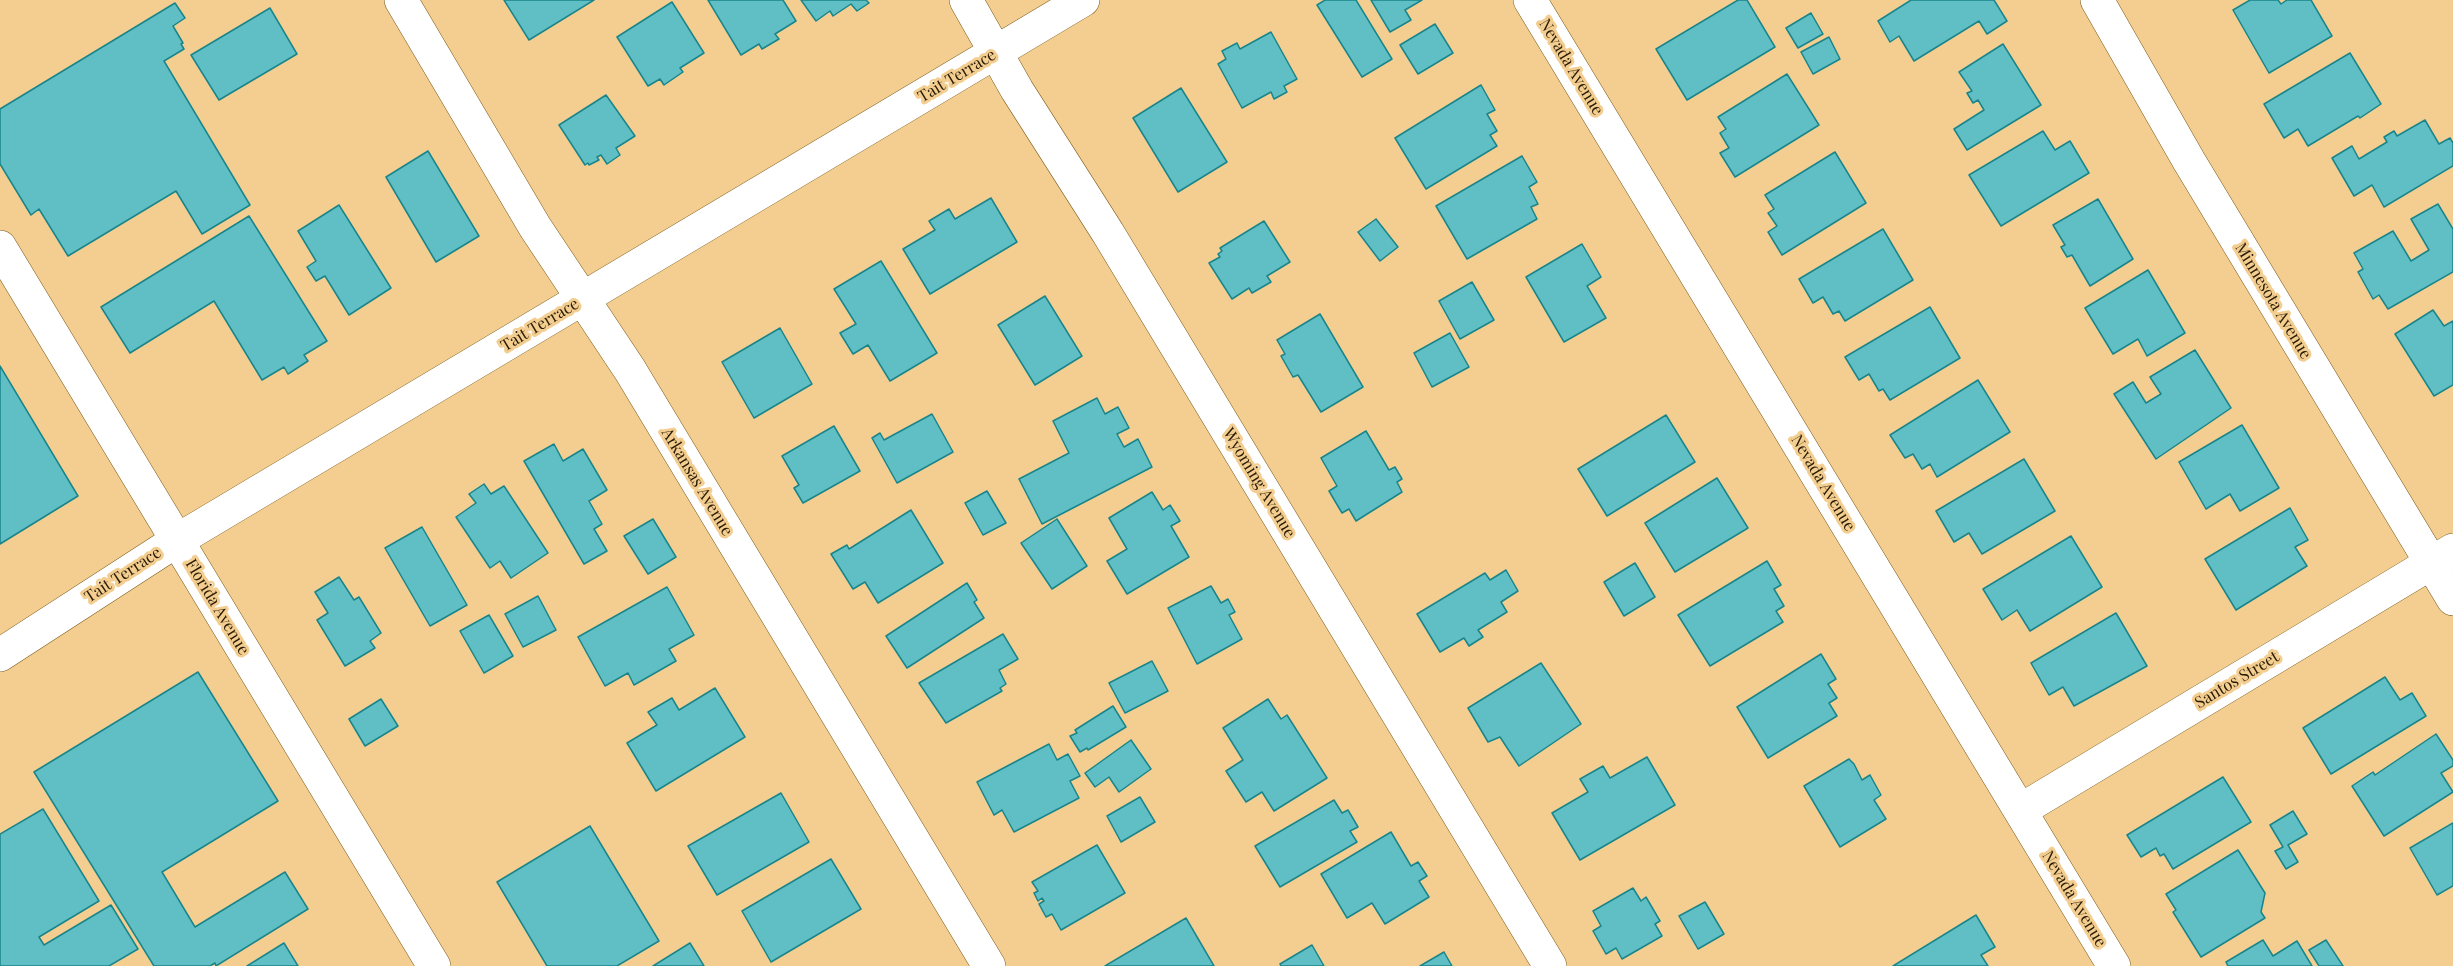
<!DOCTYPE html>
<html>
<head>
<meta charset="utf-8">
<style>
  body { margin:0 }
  canvas { display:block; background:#f3ce90 }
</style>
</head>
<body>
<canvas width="2453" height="966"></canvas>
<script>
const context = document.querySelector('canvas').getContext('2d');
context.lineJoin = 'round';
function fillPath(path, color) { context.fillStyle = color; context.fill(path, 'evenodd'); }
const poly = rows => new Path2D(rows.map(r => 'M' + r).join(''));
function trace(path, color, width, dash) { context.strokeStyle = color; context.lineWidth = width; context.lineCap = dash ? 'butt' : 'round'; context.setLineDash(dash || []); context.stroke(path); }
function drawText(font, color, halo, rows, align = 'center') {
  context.font = font + ' "Playfair Display",serif'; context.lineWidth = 6; context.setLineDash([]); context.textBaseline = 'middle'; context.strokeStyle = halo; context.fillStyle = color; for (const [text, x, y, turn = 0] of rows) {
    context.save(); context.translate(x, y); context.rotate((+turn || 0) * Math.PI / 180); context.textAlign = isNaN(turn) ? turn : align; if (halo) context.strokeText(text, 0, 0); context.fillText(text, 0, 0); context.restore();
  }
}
const building = poly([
  [504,0,594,0,529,40,504,0],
  [708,0,783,0,796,21,775,34,779,39,762,49,759,44,741,55,708,0],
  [801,0,866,0,869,3,857,11,851,4,833,16,830,11,816,21,801,0],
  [1325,0,1356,0,1392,59,1362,77,1317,5,1325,0],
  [1371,0,1422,0,1405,10,1411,20,1390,32,1371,0],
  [1738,0,1747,0,1775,47,1687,100,1656,49,1738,0],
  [1911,0,1994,0,2007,21,1987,34,1979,21,1914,61,1899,36,1890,42,1878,21,1911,0],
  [2250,0,2278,0,2281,4,2287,0,2311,0,2332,36,2269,73,2233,10,2250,0],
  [672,2,704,53,680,68,683,72,664,85,660,79,648,86,617,37,672,2],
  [175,3,185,18,173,26,183,43,181,44,184,49,164,61,250,205,202,234,176,191,68,256,39,209,31,215,0,164,0,109,175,3],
  [270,8,297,54,219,100,191,55,270,8],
  [1811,13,1823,34,1798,48,1786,28,1811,13],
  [1435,24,1453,53,1418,74,1400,45,1435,24],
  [1271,32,1297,79,1284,86,1287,92,1274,99,1271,92,1242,108,1218,64,1226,59,1222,51,1237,43,1240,49,1271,32],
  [1829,37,1840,59,1813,74,1801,52,1829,37],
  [2003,44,2041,105,1967,150,1954,129,1984,110,1978,100,1973,103,1967,93,1972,91,1959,72,2003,44],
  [2350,53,2381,104,2360,118,2358,116,2308,146,2298,129,2284,138,2264,104,2350,53],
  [1787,74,1819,125,1735,177,1720,153,1729,148,1720,133,1726,129,1718,117,1787,74],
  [1481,85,1495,110,1487,114,1497,131,1490,135,1497,146,1426,189,1395,138,1481,85],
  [1181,88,1227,162,1178,192,1133,118,1181,88],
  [606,95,635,136,616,148,620,155,607,164,601,155,597,157,599,160,589,165,588,163,585,165,559,125,606,95],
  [2425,120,2439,144,2450,138,2453,143,2453,166,2384,207,2372,185,2354,196,2332,158,2352,146,2359,159,2387,142,2384,137,2394,131,2397,136,2425,120],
  [2043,131,2055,150,2070,141,2089,173,2001,226,1969,175,2043,131],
  [428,151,479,236,436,262,386,177,428,151],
  [1835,152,1866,203,1782,255,1768,232,1777,226,1768,213,1774,209,1765,195,1835,152],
  [1522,156,1537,182,1529,187,1538,204,1531,207,1537,219,1467,259,1436,206,1522,156],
  [991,198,1017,242,930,294,903,249,935,230,929,221,949,209,955,219,991,198],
  [2098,199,2133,259,2090,286,2072,255,2067,257,2061,247,2065,245,2053,225,2098,199],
  [2438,204,2453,229,2453,272,2388,309,2379,295,2373,299,2358,272,2363,269,2354,253,2393,231,2411,261,2429,250,2411,219,2438,204],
  [339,205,391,288,349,315,325,276,316,281,307,267,316,261,298,231,339,205],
  [249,216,327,341,304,355,308,361,288,374,284,367,262,380,214,301,130,353,101,307,249,216],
  [1376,219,1398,247,1380,261,1358,232,1376,219],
  [1264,221,1290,262,1267,276,1271,282,1252,293,1249,288,1232,299,1209,263,1220,257,1218,254,1222,251,1220,248,1264,221],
  [1883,229,1913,280,1845,321,1839,311,1833,314,1823,297,1813,303,1799,279,1883,229],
  [1582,244,1601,277,1587,286,1606,318,1564,342,1526,277,1582,244],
  [881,261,937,353,890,381,868,345,853,354,840,333,856,324,834,289,881,261],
  [2148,270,2185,333,2147,356,2138,339,2113,354,2085,308,2148,270],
  [1472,282,1494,320,1460,339,1439,301,1472,282],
  [1045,296,1082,356,1035,385,998,325,1045,296],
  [1930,307,1960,358,1890,400,1883,389,1879,391,1869,374,1859,380,1845,357,1930,307],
  [2433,310,2444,326,2453,321,2453,385,2434,396,2395,334,2433,310],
  [1320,314,1363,387,1321,412,1298,375,1293,377,1281,356,1285,354,1277,340,1320,314],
  [780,328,812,384,754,418,722,362,780,328],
  [1450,333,1469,367,1432,387,1414,353,1450,333],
  [2195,350,2231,408,2156,459,2114,394,2133,382,2146,403,2161,394,2150,377,2195,350],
  [0,366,78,496,0,544,0,366],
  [1978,380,2010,432,1937,477,1930,464,1922,469,1913,454,1905,458,1890,435,1978,380],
  [1097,398,1105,414,1118,407,1129,428,1117,434,1124,447,1138,439,1152,467,1042,524,1019,479,1069,453,1053,421,1097,398],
  [932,414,953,452,897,483,872,438,880,433,884,440,932,414],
  [1666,415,1695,462,1607,516,1578,469,1666,415],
  [2242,425,2279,488,2240,511,2230,494,2206,509,2179,462,2242,425],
  [834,426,860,471,803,503,794,488,799,485,782,456,834,426],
  [1366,431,1389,470,1395,467,1402,479,1397,482,1402,492,1356,521,1349,509,1342,513,1329,491,1337,486,1321,458,1366,431],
  [554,444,563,461,583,449,607,490,589,501,602,524,594,529,607,551,584,564,524,461,554,444],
  [2024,459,2055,511,1982,554,1969,533,1954,542,1936,511,2024,459],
  [1717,478,1748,528,1675,572,1645,523,1717,478],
  [484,484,491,494,504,486,548,553,511,578,500,561,490,568,456,517,476,503,469,494,484,484],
  [987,491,1006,523,983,535,965,503,987,491],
  [1152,492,1163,510,1170,505,1180,521,1171,526,1189,557,1127,594,1107,561,1127,549,1109,518,1152,492],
  [2290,508,2308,540,2295,547,2307,566,2236,610,2205,559,2290,508],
  [911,510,943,563,878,603,865,582,853,589,831,554,847,545,849,549,911,510],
  [653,519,676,557,648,574,624,536,653,519],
  [1057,519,1087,566,1052,589,1021,543,1057,519],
  [422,527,467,605,430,626,385,548,422,527],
  [2071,536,2102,587,2030,631,2017,610,2002,620,1983,589,2071,536],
  [1767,561,1781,585,1774,589,1784,606,1776,611,1783,622,1710,666,1678,615,1767,561],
  [1635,563,1655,597,1624,616,1604,582,1635,563],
  [1506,570,1518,591,1501,602,1507,612,1478,630,1483,637,1469,646,1464,638,1440,652,1417,614,1485,573,1490,580,1506,570],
  [339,577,354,600,359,597,381,633,370,641,375,648,345,666,317,620,328,613,315,592,339,577],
  [967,583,977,600,974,602,984,618,907,668,886,636,967,583],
  [1211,586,1221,603,1228,599,1235,612,1229,615,1242,639,1197,664,1168,608,1211,586],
  [667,587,694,635,669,649,676,661,634,685,628,673,605,686,578,637,667,587],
  [538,596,556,630,523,647,505,614,538,596],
  [2116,613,2147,666,2074,706,2063,687,2049,695,2031,663,2116,613],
  [489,615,513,656,484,673,460,631,489,615],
  [1003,634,1018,659,999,670,1006,684,1000,688,1002,691,946,723,919,683,1003,634],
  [1821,654,1836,679,1828,684,1837,698,1829,703,1837,716,1768,758,1737,707,1821,654],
  [1152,661,1168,691,1125,713,1109,683,1152,661],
  [1541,663,1581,724,1519,766,1500,737,1488,742,1468,708,1541,663],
  [198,672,278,801,162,872,195,927,285,872,308,909,216,966,215,963,210,966,154,966,34,772,198,672],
  [2385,677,2400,700,2412,693,2426,716,2331,774,2303,728,2385,677],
  [715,688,745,737,656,791,627,743,657,725,648,712,672,698,679,710,715,688],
  [381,699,398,726,365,746,349,719,381,699],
  [1268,699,1281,719,1287,715,1327,778,1274,811,1262,792,1246,802,1226,771,1243,760,1223,728,1268,699],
  [1113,706,1126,727,1088,750,1087,748,1080,752,1070,736,1077,733,1075,730,1113,706],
  [2436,734,2453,760,2453,766,2441,773,2453,792,2384,836,2352,786,2373,772,2375,775,2436,734],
  [1131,740,1151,769,1119,792,1109,777,1095,787,1085,773,1131,740],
  [1049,744,1057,760,1068,754,1080,776,1070,781,1079,798,1014,832,1002,810,994,815,977,782,1049,744],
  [1647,757,1675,805,1580,860,1552,813,1588,792,1580,779,1603,766,1610,778,1647,757],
  [1849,759,1854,764,1862,780,1870,775,1881,795,1874,800,1886,819,1840,847,1804,786,1849,759],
  [2223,777,2251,822,2173,869,2164,854,2160,856,2156,848,2141,857,2127,835,2223,777],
  [781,793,809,842,717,895,688,846,781,793],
  [1140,797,1155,822,1121,842,1107,816,1140,797],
  [1334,800,1342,813,1348,810,1358,827,1350,831,1357,842,1280,887,1255,846,1334,800],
  [43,809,99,901,39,937,44,945,111,905,138,949,109,966,0,966,0,834,43,809],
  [2293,811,2307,834,2288,845,2298,862,2286,869,2275,851,2283,847,2270,825,2293,811],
  [2453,823,2453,886,2437,895,2410,848,2453,823],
  [590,826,659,941,617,966,547,966,497,882,590,826],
  [1391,832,1411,866,1418,862,1427,876,1419,881,1429,897,1385,924,1372,903,1347,918,1321,874,1391,832],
  [1097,845,1125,893,1061,930,1052,914,1046,917,1039,904,1044,901,1042,898,1038,901,1034,893,1038,891,1032,882,1097,845],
  [2238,850,2265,893,2261,912,2265,918,2201,957,2173,912,2176,910,2166,894,2238,850],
  [831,859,861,909,771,962,742,911,831,859],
  [1633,888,1641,901,1646,897,1660,921,1655,924,1662,936,1622,959,1616,948,1606,954,1593,931,1601,926,1593,911,1633,888],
  [1705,902,1724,934,1698,949,1679,916,1705,902],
  [1976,915,1995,947,1981,955,1988,966,1893,966,1976,915],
  [1186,918,1214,966,1105,966,1186,918],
  [2263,940,2273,956,2297,941,2312,966,2228,966,2226,962,2263,940],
  [2326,940,2343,966,2319,966,2309,950,2326,940],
  [284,943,298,966,247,966,284,943],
  [690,943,704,966,653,966,690,943],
  [1312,945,1324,966,1281,966,1280,964,1312,945],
  [1444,952,1452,966,1420,966,1444,952]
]);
fillPath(building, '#60bfc4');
trace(building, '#19858a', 1.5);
const minor = poly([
  [401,0,535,227,630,370,989,966],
  [966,0,1017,90,1108,233,1550,966],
  [1530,0,2114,966],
  [2097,0,2189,161,2453,599],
  [0,247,434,966],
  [0,655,176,541,1083,0],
  [2021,810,2453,550]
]);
trace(minor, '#7b5a19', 34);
trace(minor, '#fff', 33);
drawText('16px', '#281a02', '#f3ce90', [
  ["Nevada Avenue",1571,67,59],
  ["Tait Terrace",957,76,-31],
  ["Minnesota Avenue",2273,301,59],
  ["Tait Terrace",540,325,-31],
  ["Arkansas Avenue",697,482,59],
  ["Wyoming Avenue",1259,483,59],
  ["Nevada Avenue",1823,483,59],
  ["Tait Terrace",123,575,-33],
  ["Florida Avenue",217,607,59],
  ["Santos Street",2237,680,-31],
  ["Nevada Avenue",2074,899,59]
]);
</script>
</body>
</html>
